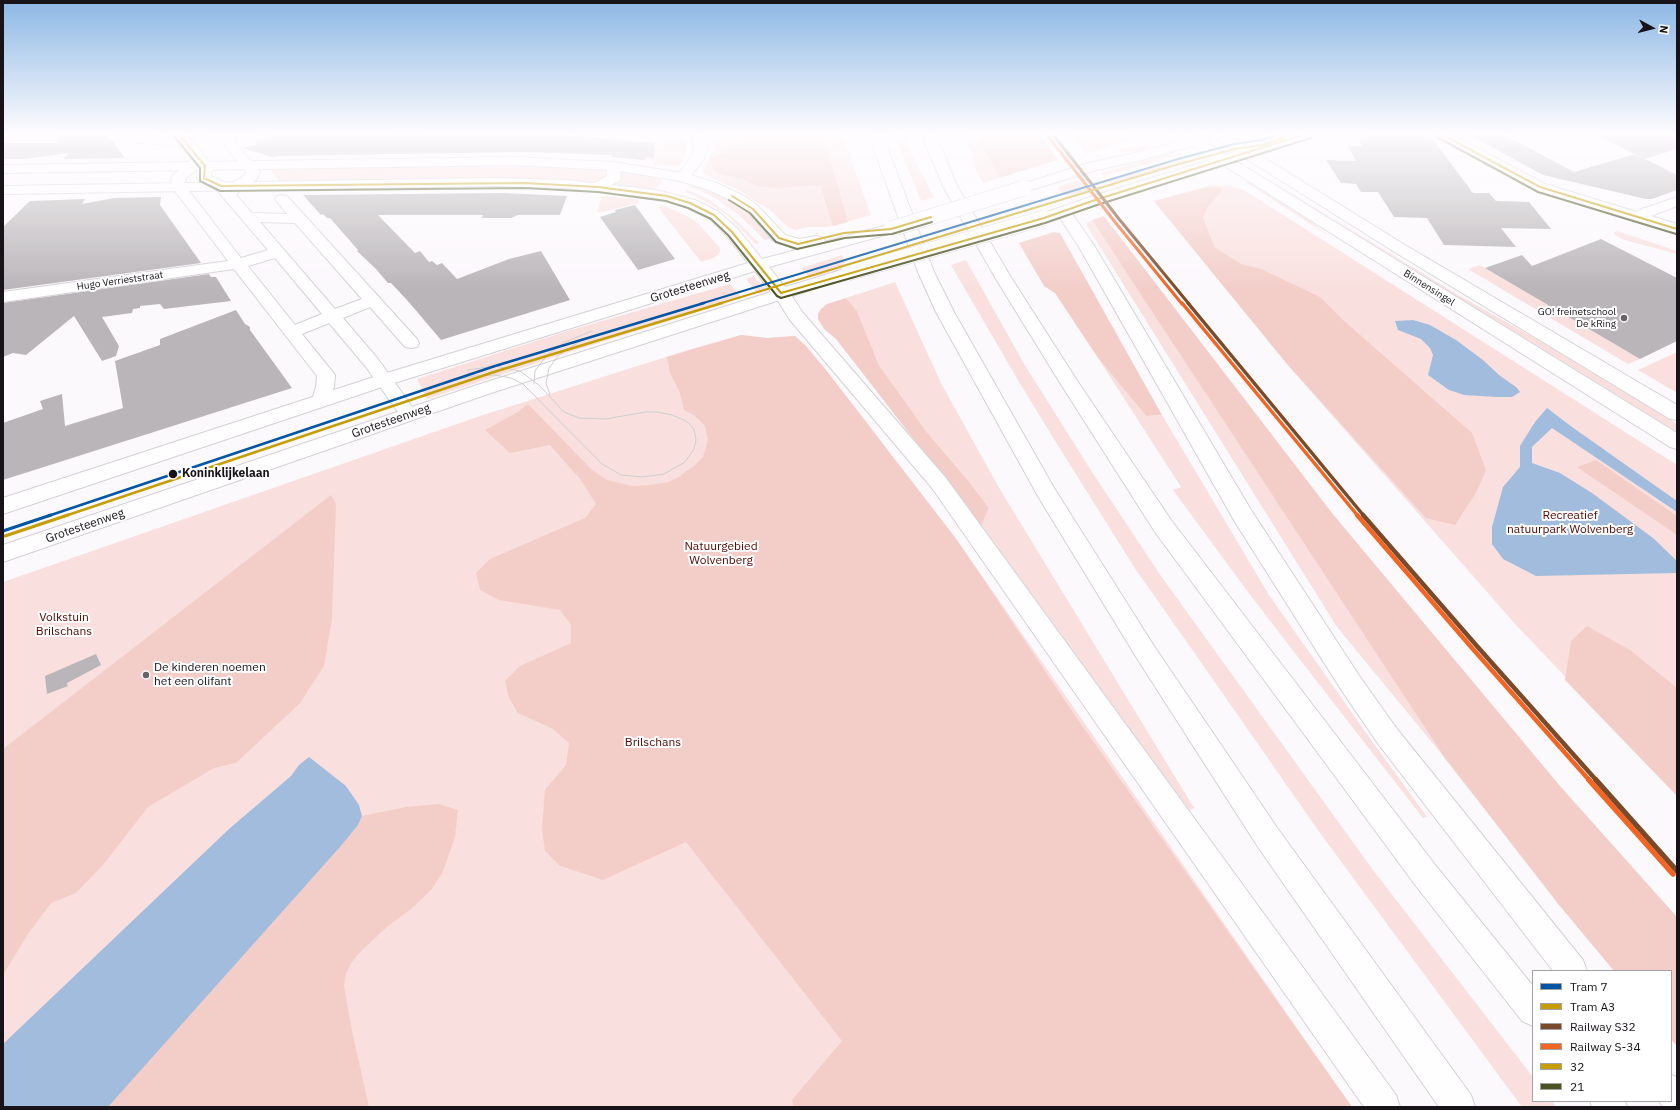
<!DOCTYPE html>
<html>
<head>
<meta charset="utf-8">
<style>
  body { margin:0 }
  #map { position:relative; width:1680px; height:1110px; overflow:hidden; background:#fcf9fd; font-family:"IBM Plex Sans",sans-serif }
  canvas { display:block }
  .frame { position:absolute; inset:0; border:4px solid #171318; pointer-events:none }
  .legend { position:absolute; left:1532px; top:970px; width:140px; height:132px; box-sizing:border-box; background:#fff; border:1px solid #a2a1a3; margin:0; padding:5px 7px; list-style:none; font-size:12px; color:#171318 }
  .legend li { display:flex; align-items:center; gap:8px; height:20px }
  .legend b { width:20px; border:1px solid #a2a1a3 }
  .north { position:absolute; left:1632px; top:8px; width:40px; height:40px; -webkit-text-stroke:3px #fff; paint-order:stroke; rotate:97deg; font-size:11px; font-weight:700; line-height:16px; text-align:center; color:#171318 }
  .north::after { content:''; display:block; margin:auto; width:14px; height:18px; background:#171318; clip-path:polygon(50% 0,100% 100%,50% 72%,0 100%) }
</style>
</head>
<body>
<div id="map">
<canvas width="1680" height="1110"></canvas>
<div class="frame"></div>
<ul class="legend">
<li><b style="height:5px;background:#0056a4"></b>Tram 7</li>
<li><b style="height:5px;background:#c59e06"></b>Tram A3</li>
<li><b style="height:5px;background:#7a4b2a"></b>Railway S32</li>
<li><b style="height:5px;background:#f26522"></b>Railway S-34</li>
<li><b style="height:5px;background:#c59e06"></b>32</li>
<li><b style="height:5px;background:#4a5321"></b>21</li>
</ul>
<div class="north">N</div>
</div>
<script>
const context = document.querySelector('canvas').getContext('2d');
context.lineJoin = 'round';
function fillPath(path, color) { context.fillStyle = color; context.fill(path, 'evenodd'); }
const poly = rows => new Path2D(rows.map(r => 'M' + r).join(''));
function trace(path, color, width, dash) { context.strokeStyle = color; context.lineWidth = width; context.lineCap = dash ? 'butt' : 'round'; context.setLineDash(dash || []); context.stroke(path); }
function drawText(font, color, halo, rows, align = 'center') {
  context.font = font + ' "IBM Plex Sans",sans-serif'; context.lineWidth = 4; context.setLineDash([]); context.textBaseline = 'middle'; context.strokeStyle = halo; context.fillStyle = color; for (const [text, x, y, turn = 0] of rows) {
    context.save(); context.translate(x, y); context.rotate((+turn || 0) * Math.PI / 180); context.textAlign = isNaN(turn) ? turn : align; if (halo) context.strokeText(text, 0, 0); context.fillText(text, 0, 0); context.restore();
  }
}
fillPath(poly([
  [708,133,842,133,871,215,828,227,808,227,795,230,788,227,770,210,755,201,742,192,704,174,703,171,713,149,713,141],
  [893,133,903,133,915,161,934,197,921,201],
  [963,133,976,133,999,178,983,183,972,163,974,155],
  [1071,133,1135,133,1130,140,1085,154],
  [683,139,686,143,686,153,682,163,678,166,653,165,654,161,644,160,653,146],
  [1131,146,1148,146,1153,148,1137,152,1122,152,1119,150],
  [1173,152,1178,155,1104,176,1101,173],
  [1184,159,1186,161,1110,184,1108,181],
  [514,164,550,165,621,171,660,177,662,180,659,186,652,189,544,180,280,182,271,171,273,169],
  [1264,177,1265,177,1458,295,1538,340,1677,424,1677,432],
  [1079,180,1088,191,1067,196,1058,189,1059,186],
  [1249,181,1308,219,1329,236,1245,182],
  [695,185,712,192,739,206,755,220,773,237,765,240,741,217,715,198,699,190,689,187],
  [1211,185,1231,186,1244,190,1677,465,1677,794,1516,625,1287,364,1154,201],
  [685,190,688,190,707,198,735,219,759,243,756,244,727,215,705,201,687,193],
  [602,196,637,199,640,203,597,213],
  [662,205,683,214,697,222,719,247,720,251,718,255,713,258,701,262,658,207],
  [1092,220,1183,358,1444,757,1337,627,1087,226,1087,223],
  [1617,231,1677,251,1677,254,1624,240,1614,234,1614,232],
  [842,255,846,268,819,276,809,277,801,268],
  [966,260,1023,362,1092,472,1161,576,1373,870,1533,1077,1533,1101,1552,1101,1556,1107,1522,1107,1320,833,1184,638,1136,570,1057,444,1019,382,951,265],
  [1480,265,1640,359,1628,364,1468,269],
  [754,276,754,277,767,291,758,294,746,279],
  [895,282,941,383,998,486,1194,808,1185,812,980,529,989,508,971,484,926,431,879,365,857,311,846,298],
  [730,284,742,298,573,351,427,399,417,379,564,332],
  [741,335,767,338,795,336,806,346,826,370,957,540,1352,1107,3,1107,3,582,480,416,691,349],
  [1677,352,1677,393,1638,370],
  [1098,358,1146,416,1162,415,1269,595,1364,730,1427,817,1423,818,1294,652,1245,588,1173,490,1181,487]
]), '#f9e0de');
fillPath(poly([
  [766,133,822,133,848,222,833,226,820,185,777,188,756,186,743,179,719,174,713,170,709,159,722,154,740,140,759,139,766,135],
  [976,133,1039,133,1058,160,999,178],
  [1209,187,1221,188,1222,191,1207,208,1203,218,1215,248,1241,264,1261,269,1320,297,1343,320,1472,433,1486,470,1477,491,1455,525,1426,518,1287,364,1154,201],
  [1104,216,1332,513,1560,786,1677,917,1677,1046,1671,1039,1671,971,1614,971,1559,905,1444,757,1092,220],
  [1054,232,1060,233,1162,415,1146,416,1098,358,1055,293,1044,286,1019,243],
  [846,298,857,311,879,365,926,431,971,484,989,508,980,529,949,485,857,366,836,339,824,329,818,319,818,314,821,309,827,304],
  [741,335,767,338,795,336,806,346,826,370,957,540,1076,717,1352,1107,794,1107,792,1100,842,1041,686,842,603,880,560,866,545,851,542,829,545,790,566,765,569,743,553,729,518,713,509,698,505,681,520,666,571,643,571,625,560,610,499,600,480,590,476,573,490,559,585,518,596,504,580,479,550,445,510,453,485,430,516,413,528,404,592,470,607,480,633,486,650,485,668,482,677,478,694,466,703,457,708,440,705,426,695,416,684,410,680,393,670,373,667,357],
  [1596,460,1677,516,1677,535,1577,467],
  [331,495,336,504,332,619,324,666,300,703,236,763,214,768,148,807,103,865,76,893,51,903,28,934,3,975,3,749],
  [1587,626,1630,650,1677,688,1677,796,1565,680,1571,641],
  [439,804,458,810,455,837,442,874,431,890,411,909,388,926,360,952,351,963,346,974,344,986,352,1031,369,1107,108,1107,340,847,358,825,362,816,406,807]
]), '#f3cec9');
fillPath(poly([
  [1413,320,1430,325,1456,340,1483,360,1499,375,1516,387,1520,392,1512,397,1496,397,1464,395,1449,390,1428,375,1433,355,1430,348,1421,339,1398,330,1395,321],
  [1547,408,1572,427,1677,501,1677,512,1552,428,1532,447,1532,463,1560,473,1592,493,1653,538,1677,561,1677,573,1536,576,1503,559,1492,544,1492,527,1503,487,1520,467,1520,446,1535,422],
  [309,757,346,786,359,805,362,816,358,825,340,847,108,1107,3,1107,3,1044,229,829,291,776,299,765]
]), '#a2bcdd');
fillPath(poly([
  [52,133,106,133,125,158,63,159,69,153,24,159,3,159,3,143,58,143],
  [284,133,365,133,392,134,391,136,427,136,428,134,444,133,456,133,456,135,546,133,545,135,582,136,655,143,654,158,646,157,644,160,611,157,612,155,523,152,277,156,272,157,242,148,257,144,254,141],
  [1364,133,1428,133,1473,193,1489,193,1496,201,1529,202,1551,229,1501,228,1516,247,1444,245,1427,218,1394,217,1378,192,1361,192,1356,184,1341,183,1326,160,1356,161,1348,146,1362,146,1358,139,1369,139],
  [1466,133,1501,133,1574,172,1635,154,1677,175,1677,190,1652,199,1646,199,1543,175],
  [1592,133,1677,133,1677,149,1644,159],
  [503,193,567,196,560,215,518,215,511,218,482,218,483,215,378,215,415,253,420,251,429,262,432,261,437,265,442,263,457,279,509,259,541,251,570,300,441,340,407,300,391,283,388,283,376,269,357,251,358,250,330,218,327,218,323,214,321,215,303,195],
  [161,197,160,205,201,263,3,290,3,227,30,201,85,199,82,204,114,198],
  [635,205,654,231,675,259,638,270,600,217,616,212,615,210],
  [1601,239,1677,278,1677,341,1640,359,1485,268,1522,255,1532,266],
  [209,274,211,277,216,277,231,301,164,309,160,304,140,306,140,308,133,309,132,313,102,317,119,346,116,356,102,361,74,316,26,355,13,353,3,357,3,303],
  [236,310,245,324,250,327,250,330,292,388,3,480,3,423,43,409,40,401,62,394,65,426,123,408,115,361,160,345,160,339],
  [96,654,101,665,67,683,68,686,47,694,45,676]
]), '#b9b5b8');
const minor = poly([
  [172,133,185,133,210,163,216,168,211,172,211,176,226,183,228,186,245,175,246,172,215,133,252,133,251,136,234,141,260,172,256,180,241,189,236,195,252,213,287,214,275,199,277,196,282,195,287,196,417,339,419,343,417,347,411,348,405,347,370,307,343,318,378,359,415,411,418,415,415,419,409,421,403,419,366,367,329,323,302,334,335,375,334,387,327,404,321,406,315,404,312,400,316,387,317,376,234,269,3,302,3,292,228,261,172,187,171,178,173,175,192,159,181,146,141,143,136,142,134,139,136,136,141,135,175,137,172,133],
  [198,168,197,178,199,181,216,189,268,250,241,258,186,187,185,179,198,168],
  [260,222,295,223,362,299,335,309,260,222],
  [275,258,322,314,295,325,248,266,275,258],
  [690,133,703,133,708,147,704,159,688,180,683,181,678,180,676,177,692,156,694,147,690,133],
  [1433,133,1449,133,1545,184,1637,212,1642,209,1677,197,1677,206,1651,216,1677,224,1677,233,1535,190,1434,136,1433,133],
  [613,162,618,163,620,166,621,178,619,181,603,190,598,191,593,190,591,187,593,184,607,176,606,166,608,163,613,162]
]);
const major = poly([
  [1175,133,1192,133,1197,137,1204,135,1209,136,1211,139,1207,142,1226,155,1235,152,1209,133,1226,133,1248,148,1295,133,1317,133,1315,136,1258,154,1405,245,1677,405,1677,420,1670,419,1393,251,1245,158,1236,161,1677,433,1677,449,1670,447,1223,165,1100,203,1049,221,1044,223,1039,221,1036,218,1039,215,1090,197,1213,159,1193,146,1137,161,1097,170,1024,192,1019,191,1017,188,1019,185,1089,163,1135,153,1184,140,1175,133],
  [514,157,613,162,688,174,719,184,746,197,758,206,785,235,799,239,817,236,823,238,825,241,824,242,891,224,896,226,899,229,896,232,769,267,785,287,848,268,854,270,856,273,854,276,488,394,3,562,3,545,474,386,771,292,755,271,391,384,3,514,3,498,377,376,748,263,726,235,709,218,685,206,655,198,565,188,496,186,3,194,3,186,496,178,565,180,656,190,695,200,719,212,738,229,762,259,804,248,798,249,773,241,748,212,736,203,709,190,680,181,613,170,514,165,3,173,3,165,514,157]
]);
const highway = poly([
  [868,133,882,133,934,272,954,312,1054,488,1154,646,1278,829,1471,1095,1475,1107,1439,1107,1258,847,1138,660,1039,498,936,312,918,272,868,133],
  [921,133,935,133,957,186,1012,279,1078,382,1171,520,1436,866,1533,986,1533,1026,1522,1021,1416,886,1155,532,1062,386,996,279,943,186,921,133],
  [1064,207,1069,209,1095,247,1251,510,1360,677,1397,729,1583,960,1587,971,1553,971,1379,745,1342,691,1235,522,1079,247,1056,212,1059,209,1064,207],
  [781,288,787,289,803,313,946,478,1396,1095,1400,1107,1364,1107,932,488,790,320,773,293,775,289,781,288],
  [1671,1075,1677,1077,1677,1107,1663,1107,1659,1101,1671,1101,1671,1075],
  [1590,1101,1625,1101,1627,1107,1592,1107,1590,1101]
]);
trace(minor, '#d4d1d5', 2);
trace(major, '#d4d1d5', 2);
trace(highway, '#d4d1d5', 2);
fillPath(minor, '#fffeff');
fillPath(major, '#fffeff');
fillPath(highway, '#fffeff');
trace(poly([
  [456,380,473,376,495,375,511,378,523,384,602,464,621,475,643,477,664,474,685,462,694,449,696,440,694,429,686,421,672,415,657,412,646,412,605,419,579,418,564,412,540,386,520,371,495,366,468,370],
  [534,384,535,371,547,355,565,342,592,331],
  [550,395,546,383,549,368,559,355,580,341]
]), '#d0cfd0', 1);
const majorBridge = poly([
  [891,229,1024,188],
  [848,273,1044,218]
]);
trace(majorBridge, '#d4d1d5', 16, []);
trace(majorBridge, '#fffeff', 15);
trace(poly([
  [178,133,205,166,204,178,221,186,524,183,598,187,667,196,690,203,714,215,732,232,781,293,1044,218,1095,200,1309,133],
  [1439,133,1540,187,1677,229],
  [732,196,753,209,779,238,798,244,844,233,891,229,931,217]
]), '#c59e06', 2);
trace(poly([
  [174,136,200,168,200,181,220,191,524,188,598,192,666,201,688,208,711,219,728,235,777,296,781,298,1045,223,1097,205,1311,138],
  [1437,137,1538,192,1676,234],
  [729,200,750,213,776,242,797,249,845,238,892,234,932,222]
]), '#4a5321', 2);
trace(poly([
  [1052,133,1119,219,1189,304]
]), '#7a4b2a', 3);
trace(poly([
  [1188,303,1364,516]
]), '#7a4b2a', 3.5);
trace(poly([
  [1363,515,1476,645,1597,781]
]), '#7a4b2a', 4.5);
trace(poly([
  [1596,780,1677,871]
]), '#7a4b2a', 5.5);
trace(poly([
  [1048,136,1115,222,1182,304]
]), '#f26522', 3);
trace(poly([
  [1182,303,1358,516]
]), '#f26522', 3.5);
trace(poly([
  [1357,515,1472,648,1590,781]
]), '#f26522', 4.5);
trace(poly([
  [1589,780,1673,874]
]), '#f26522', 5.5);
trace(poly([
  [700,304,1178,159,1234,144,1262,140,1281,133]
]), '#0056a4', 2);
trace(poly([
  [48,516,495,366,704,303]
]), '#0056a4', 2.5);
trace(poly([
  [3,531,51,515]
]), '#0056a4', 3);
trace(poly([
  [718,304,1179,164,1235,149,1263,145,1284,138]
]), '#c59e06', 2);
trace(poly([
  [65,516,497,371,722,303]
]), '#c59e06', 2.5);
trace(poly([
  [5,536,68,515]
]), '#c59e06', 3);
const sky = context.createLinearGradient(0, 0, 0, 289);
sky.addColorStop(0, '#8cb7e4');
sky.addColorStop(0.46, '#fefcfe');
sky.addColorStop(1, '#fefcfe00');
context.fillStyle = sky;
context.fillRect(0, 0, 1680, 289);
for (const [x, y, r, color] of [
  [1624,318,4,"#676468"],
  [173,474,5,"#171318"],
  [146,675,4,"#676468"]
]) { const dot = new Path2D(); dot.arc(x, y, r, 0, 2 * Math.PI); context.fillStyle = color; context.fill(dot); trace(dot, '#fff', 1.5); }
drawText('10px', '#171318', '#fff', [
  ["Hugo Verrieststraat",120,281,-8],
  ["Binnensingel",1429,288,32]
]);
drawText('10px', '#171318', '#fff', [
  ["GO! freinetschool",1616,312],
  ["De kRing",1616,324]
], 'right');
drawText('12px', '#171318', '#fff', [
  ["Grotesteenweg",690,287,-17],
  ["Grotesteenweg",391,421,-19],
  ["Grotesteenweg",85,526,-19]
]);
drawText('bold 12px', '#171318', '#fff', [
  ["Koninklijkelaan",182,474]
], 'left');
drawText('12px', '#530601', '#fff', [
  ["Recreatief",1570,516],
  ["natuurpark Wolvenberg",1570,530],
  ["Natuurgebied",721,547],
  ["Wolvenberg",721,561],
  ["Volkstuin",64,618],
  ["Brilschans",64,632],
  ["Brilschans",653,743]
]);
drawText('12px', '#171318', '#fff', [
  ["De kinderen noemen",154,668],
  ["het een olifant",154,682]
], 'left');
</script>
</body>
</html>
